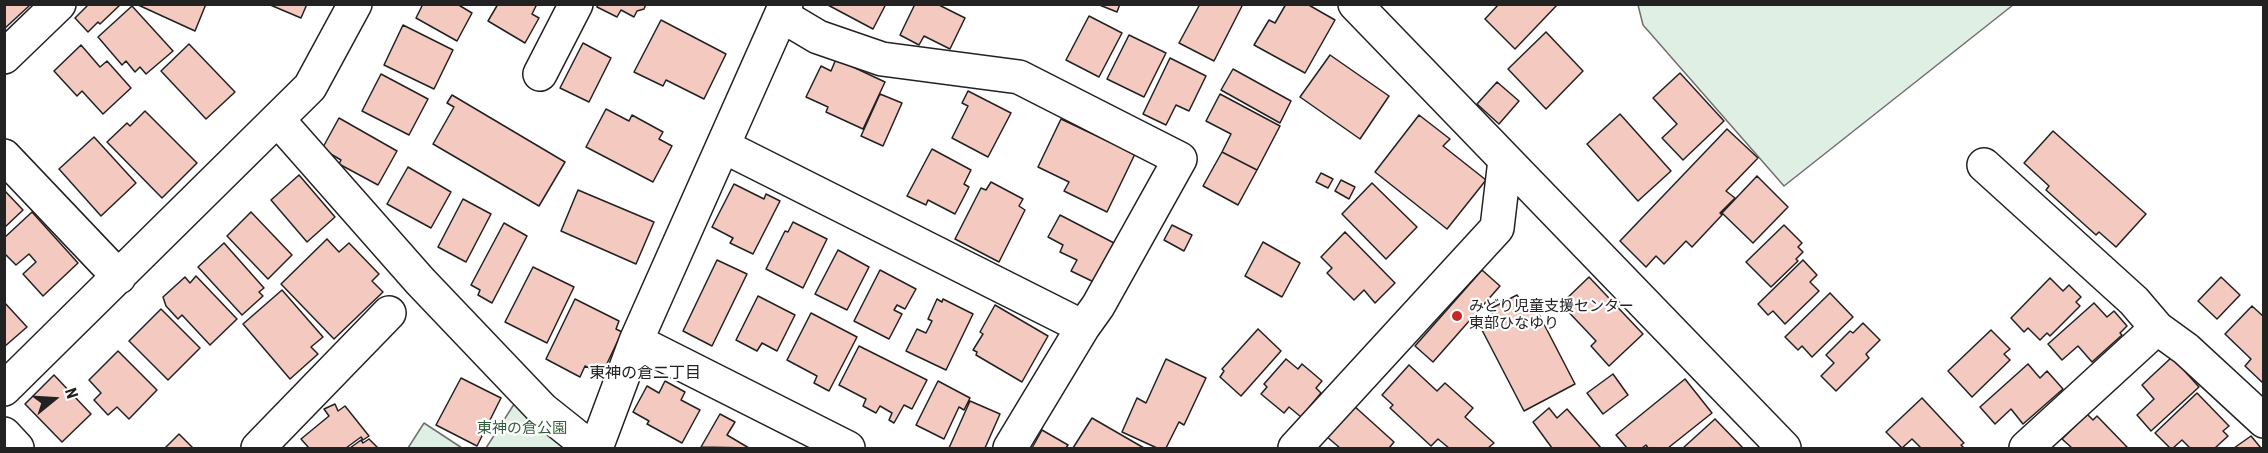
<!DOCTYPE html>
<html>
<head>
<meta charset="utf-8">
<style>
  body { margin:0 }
  #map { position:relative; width:2268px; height:453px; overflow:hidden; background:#fff; font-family:"Roboto Condensed",sans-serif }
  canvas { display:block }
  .frame { position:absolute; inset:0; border:6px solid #222; pointer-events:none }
  .north { position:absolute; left:24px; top:369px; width:60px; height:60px; -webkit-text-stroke:4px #fff; paint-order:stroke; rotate:72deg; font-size:16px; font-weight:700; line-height:24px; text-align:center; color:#222 }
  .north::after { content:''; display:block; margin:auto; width:21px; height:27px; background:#222; clip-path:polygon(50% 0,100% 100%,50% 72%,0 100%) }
</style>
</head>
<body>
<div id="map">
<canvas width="2268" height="453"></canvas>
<div class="frame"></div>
<div class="north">N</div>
</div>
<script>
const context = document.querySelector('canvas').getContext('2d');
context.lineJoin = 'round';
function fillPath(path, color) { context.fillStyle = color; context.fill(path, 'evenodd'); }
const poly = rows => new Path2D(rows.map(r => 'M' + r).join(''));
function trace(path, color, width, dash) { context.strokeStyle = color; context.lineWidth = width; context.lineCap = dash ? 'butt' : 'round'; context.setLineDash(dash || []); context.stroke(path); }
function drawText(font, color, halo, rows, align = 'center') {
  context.font = font + ' "Roboto Condensed","Noto Sans JP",sans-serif'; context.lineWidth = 4.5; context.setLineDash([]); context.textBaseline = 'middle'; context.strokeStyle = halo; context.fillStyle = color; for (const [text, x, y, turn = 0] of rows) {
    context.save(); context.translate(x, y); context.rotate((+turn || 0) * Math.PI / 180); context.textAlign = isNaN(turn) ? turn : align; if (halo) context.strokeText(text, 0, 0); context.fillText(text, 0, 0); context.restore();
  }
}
const green = poly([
  [1638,5,1638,4,2013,5,1784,186,1643,25,1638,5],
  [518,398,572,448,486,448,518,398],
  [424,423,462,448,408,448,424,423]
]);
fillPath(green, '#e0efe3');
trace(green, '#6f6f6f', 1.5);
const building = poly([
  [4,4,28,4,29,6,4,29,4,4],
  [89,4,121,4,100,24,98,22,88,32,75,18,89,4],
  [136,4,206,4,195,31,136,4],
  [268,4,307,4,301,18,268,4],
  [423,4,457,4,472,13,457,41,416,18,423,4],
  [498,4,537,4,532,14,539,18,525,43,488,21,498,4],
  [598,4,646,4,644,9,637,11,634,17,621,10,617,17,597,7,598,4],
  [826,4,886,4,873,29,826,4],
  [915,4,937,4,965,18,950,49,924,36,919,45,900,35,915,4],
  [1097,4,1120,4,1117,12,1097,4],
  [1200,4,1243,4,1214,61,1179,43,1200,4],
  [1286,4,1307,4,1335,20,1305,73,1254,45,1269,20,1275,23,1286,4],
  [1499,4,1558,4,1515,49,1485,19,1499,4],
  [132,6,173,51,146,74,140,67,135,72,126,61,122,65,98,37,132,6],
  [1089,16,1122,33,1099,77,1066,60,1089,16],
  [661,20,726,54,704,99,666,80,663,86,634,72,661,20],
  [403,25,453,50,434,89,384,65,403,25],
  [1546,32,1583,71,1546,109,1508,69,1546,32],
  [1129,35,1166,53,1144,97,1107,79,1129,35],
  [583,43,611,58,589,102,560,88,583,43],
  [189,44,235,92,206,119,161,71,189,44],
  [81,45,100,67,107,61,131,88,103,114,82,91,77,96,54,71,81,45],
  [1330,55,1389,96,1360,139,1300,97,1330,55],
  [1170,58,1206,76,1189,111,1176,105,1166,125,1143,114,1170,58],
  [836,59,885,82,863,129,826,112,828,107,806,97,821,66,831,71,836,59],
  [1233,69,1291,101,1280,123,1221,90,1233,69],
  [1680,73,1724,121,1683,160,1662,138,1677,124,1653,98,1680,73],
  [381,74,428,99,409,135,362,111,381,74],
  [1497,82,1519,101,1499,124,1477,104,1497,82],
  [968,91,1011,113,988,157,952,138,968,106,962,103,968,91],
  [880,94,902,103,883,146,861,136,880,94],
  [1220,94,1280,126,1257,170,1222,152,1231,134,1206,121,1220,94],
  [452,95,565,162,539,206,433,144,454,107,447,103,452,95],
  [606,109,629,121,632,115,663,132,659,139,672,146,653,182,586,147,606,109],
  [145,111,197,163,162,198,107,142,127,123,130,126,145,111],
  [1620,114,1671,171,1638,201,1587,144,1620,114],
  [1419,115,1450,139,1443,146,1486,180,1447,229,1375,172,1419,115],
  [339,118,397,151,378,185,339,164,341,160,322,149,339,118],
  [1061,119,1135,154,1107,212,1064,191,1069,182,1038,167,1061,119],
  [1727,129,1758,158,1726,191,1735,198,1720,213,1722,215,1692,247,1686,241,1664,264,1656,256,1646,267,1620,241,1727,129],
  [2053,131,2146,214,2116,247,2099,232,2096,235,2046,190,2049,186,2024,163,2053,131],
  [94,137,136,183,101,216,59,169,94,137],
  [932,149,971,170,964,184,969,187,955,214,928,200,926,205,907,196,932,149],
  [1222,152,1257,170,1238,205,1203,186,1222,152],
  [408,167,451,192,431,228,387,204,408,167],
  [1321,173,1333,179,1328,188,1316,182,1321,173],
  [299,175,335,217,307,242,271,200,299,175],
  [1757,176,1788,207,1753,243,1722,213,1757,176],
  [1341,180,1355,187,1349,199,1335,191,1341,180],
  [991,182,1023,199,1019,206,1025,210,999,262,955,239,981,188,986,190,991,182],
  [1372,183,1417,227,1386,259,1342,214,1372,183],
  [734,184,764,199,766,194,780,201,753,254,730,243,733,238,712,227,734,184],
  [4,190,23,210,4,228,4,190],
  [578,190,654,222,636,264,561,231,578,190],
  [463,199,491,214,466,262,438,247,463,199],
  [32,212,78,263,43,296,23,274,36,262,29,254,16,265,4,253,4,238,32,212],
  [251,212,292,255,268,279,227,236,251,212],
  [1060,215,1116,244,1096,283,1071,271,1077,260,1060,252,1063,245,1048,237,1060,215],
  [793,222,827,239,803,288,766,269,785,231,788,232,793,222],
  [504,223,527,236,492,303,478,295,480,290,471,285,504,223],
  [1172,225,1192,235,1184,251,1164,240,1172,225],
  [1784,225,1802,243,1798,247,1803,252,1796,259,1798,261,1771,287,1746,262,1784,225],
  [1345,232,1395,283,1375,303,1364,290,1354,300,1327,273,1332,268,1321,257,1345,232],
  [327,239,339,252,349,243,379,274,372,281,383,292,334,339,281,284,327,239],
  [1263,242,1300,263,1282,297,1245,276,1263,242],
  [224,243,264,288,259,292,263,296,242,315,198,267,224,243],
  [838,250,869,267,847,310,815,294,838,250],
  [717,260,747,274,712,346,683,331,717,260],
  [1803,260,1817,275,1810,282,1819,291,1785,324,1773,311,1768,315,1758,304,1803,260],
  [533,267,574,287,547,343,505,322,533,267],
  [880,270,916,289,905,309,897,305,894,310,902,314,889,339,854,321,880,270],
  [1482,270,1500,286,1433,362,1415,346,1482,270],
  [196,276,237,319,210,345,182,315,178,319,166,306,163,297,185,277,190,283,196,276],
  [1589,277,1643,334,1609,366,1591,346,1596,341,1561,304,1589,277],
  [2221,277,2240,295,2217,319,2198,301,2221,277],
  [2050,278,2063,291,2069,285,2081,297,2076,302,2080,306,2050,336,2047,333,2040,340,2028,328,2024,332,2011,318,2050,278],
  [282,290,323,337,311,347,318,354,290,379,243,324,282,290],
  [1830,293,1853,317,1812,357,1802,346,1798,350,1785,337,1830,293],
  [1517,295,1524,306,1532,301,1575,384,1524,411,1482,330,1497,322,1490,309,1517,295],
  [758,296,795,315,777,351,762,343,757,351,736,340,758,296],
  [575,299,619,321,616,329,622,332,602,374,585,366,580,377,546,359,575,299],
  [937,299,942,302,943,299,973,314,946,370,906,351,917,329,926,333,932,321,928,319,937,299],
  [4,302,27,327,4,347,4,302],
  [2094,303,2107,317,2114,311,2127,326,2120,333,2122,335,2092,362,2078,346,2062,360,2048,344,2094,303],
  [995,305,1048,336,1022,382,976,355,977,352,973,350,983,334,980,332,995,305],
  [2252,306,2264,317,2264,384,2245,366,2251,359,2225,334,2252,306],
  [161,309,200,348,168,380,129,341,161,309],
  [811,313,857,337,829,391,814,383,817,376,787,360,811,313],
  [1863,323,1880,340,1866,354,1869,358,1836,391,1821,376,1834,363,1826,355,1850,331,1853,333,1863,323],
  [1258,329,1281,351,1241,396,1220,377,1224,371,1222,369,1258,329],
  [1991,330,2010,349,2004,354,2010,360,1972,397,1948,371,1991,330],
  [859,346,927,380,912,409,904,405,894,423,889,420,892,413,880,406,876,413,863,406,866,399,839,385,859,346],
  [118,351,157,390,129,419,117,407,108,415,94,400,101,393,89,380,118,351],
  [2172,357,2199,387,2151,431,2137,415,2154,399,2142,385,2172,357],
  [1166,359,1206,378,1184,425,1179,422,1166,448,1157,448,1122,432,1137,398,1146,403,1166,359],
  [1286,359,1298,369,1302,364,1322,381,1316,388,1321,393,1301,417,1289,407,1284,413,1261,394,1267,387,1264,384,1286,359],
  [2028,364,2040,378,2047,371,2063,389,2023,424,2011,409,1995,424,1980,407,2028,364],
  [1409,365,1437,391,1445,383,1473,408,1465,417,1494,443,1488,448,1449,448,1438,439,1431,446,1390,408,1393,405,1382,395,1409,365],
  [1613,374,1628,395,1603,414,1587,393,1613,374],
  [54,375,91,414,62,442,25,404,54,375],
  [461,378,501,398,477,446,436,425,461,378],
  [1685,379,1712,413,1668,448,1648,448,1646,445,1642,448,1627,448,1616,435,1685,379],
  [665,381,685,392,681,400,700,410,682,443,647,424,649,421,633,412,647,386,659,393,665,381],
  [938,381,970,398,964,410,959,407,944,439,916,425,938,381],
  [2197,393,2229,426,2223,431,2228,436,2215,448,2190,448,2182,440,2173,448,2170,448,2155,433,2197,393],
  [1922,398,1964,443,1961,445,1964,448,1921,448,1912,439,1902,448,1886,432,1922,398],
  [970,401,1000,414,985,448,949,448,970,401],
  [335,404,338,411,345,406,369,436,363,440,361,437,346,448,309,448,301,439,329,416,324,409,335,404],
  [1353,405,1394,442,1389,448,1340,448,1326,436,1353,405],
  [1549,408,1557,418,1567,409,1601,448,1552,448,1533,422,1549,408],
  [720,414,735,422,727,435,749,448,701,447,720,414],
  [2087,414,2093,420,2097,416,2127,447,2125,448,2072,448,2062,439,2087,414],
  [1092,418,1144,448,1073,448,1092,418],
  [1715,419,1743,448,1683,448,1715,419],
  [1042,430,1068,445,1066,448,1032,448,1042,430],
  [179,434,193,448,165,448,179,434],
  [2251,436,2261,448,2234,448,2251,436],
  [369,439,378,448,350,448,361,440,363,443,369,439]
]);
fillPath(building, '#f3c9c0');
trace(building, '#222', 1.5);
const minor = poly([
  [1355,4,1784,448],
  [781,15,818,37,882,59,1019,77,1180,159,1098,306,1083,327],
  [4,57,59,4],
  [540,74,576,4],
  [278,120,420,281,542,409,591,448],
  [723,146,1083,327,1010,448],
  [4,156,119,277],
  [1984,165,2134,301,2157,328,2186,349,2264,421],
  [636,341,848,448],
  [4,389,310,87,355,4],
  [4,434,17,448],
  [258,448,389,313],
  [596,448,636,341,786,4],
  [1295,448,1497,228,1505,160],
  [2026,448,2157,328]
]);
trace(minor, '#222', 36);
trace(minor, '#fff', 33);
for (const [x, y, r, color] of [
  [1457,316,6,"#c62828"]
]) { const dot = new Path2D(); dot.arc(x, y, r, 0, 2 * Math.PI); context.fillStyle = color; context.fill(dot); trace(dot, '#fff', 2); }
drawText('15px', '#222', '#fff', [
  ["みどり児童支援センター",1469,307],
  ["東部ひなゆり",1469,324]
], 'left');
drawText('15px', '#2f5e38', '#fff', [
  ["東神の倉公園",522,429]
]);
drawText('16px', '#222', '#fff', [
  ["東神の倉二丁目",645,374]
]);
</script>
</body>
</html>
